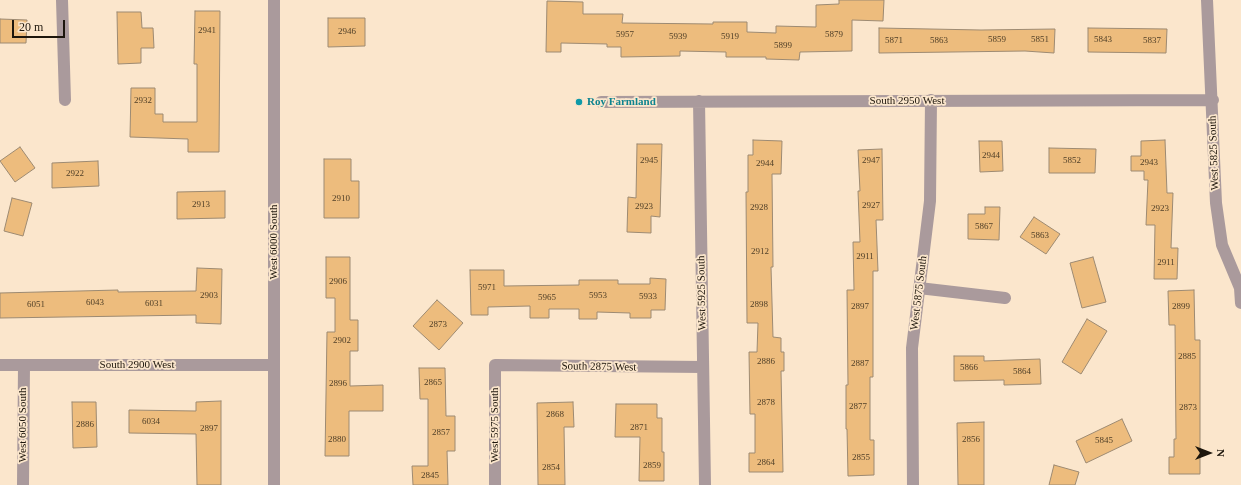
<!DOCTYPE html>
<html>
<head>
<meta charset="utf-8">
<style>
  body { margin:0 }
  #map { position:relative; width:1241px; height:485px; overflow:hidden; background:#fbe6cc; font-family:Georgia,serif }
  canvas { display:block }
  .north { position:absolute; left:1189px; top:433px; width:40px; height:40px; -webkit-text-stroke:3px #fbe6cc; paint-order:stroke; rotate:90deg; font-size:11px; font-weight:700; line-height:16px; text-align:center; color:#1d160c }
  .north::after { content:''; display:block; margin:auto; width:14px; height:18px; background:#1d160c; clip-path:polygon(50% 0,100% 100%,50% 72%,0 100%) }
  .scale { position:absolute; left:12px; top:20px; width:53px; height:18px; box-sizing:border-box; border:2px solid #1d160c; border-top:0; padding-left:5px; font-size:12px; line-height:14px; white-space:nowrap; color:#1d160c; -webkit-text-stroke:3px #fbe6cc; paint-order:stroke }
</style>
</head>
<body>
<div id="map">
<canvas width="1241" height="485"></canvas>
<div class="north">N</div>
<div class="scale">20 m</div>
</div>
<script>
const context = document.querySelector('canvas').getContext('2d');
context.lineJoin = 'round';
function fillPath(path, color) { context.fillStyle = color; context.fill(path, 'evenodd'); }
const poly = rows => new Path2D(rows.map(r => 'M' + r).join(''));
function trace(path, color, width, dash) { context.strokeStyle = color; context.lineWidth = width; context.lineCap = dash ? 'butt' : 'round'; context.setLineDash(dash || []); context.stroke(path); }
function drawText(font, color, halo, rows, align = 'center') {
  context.font = font + ' Georgia,serif'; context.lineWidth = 3.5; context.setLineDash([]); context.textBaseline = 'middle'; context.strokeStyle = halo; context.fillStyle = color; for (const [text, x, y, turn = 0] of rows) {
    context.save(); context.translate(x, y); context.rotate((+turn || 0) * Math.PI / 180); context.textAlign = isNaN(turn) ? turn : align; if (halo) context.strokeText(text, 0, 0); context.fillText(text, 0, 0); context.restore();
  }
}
const building = poly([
  [839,0,884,0,883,21,852,20,852,51,800,52,799,60,766,59,766,57,726,57,726,52,680,51,680,56,621,57,621,47,607,47,607,44,561,43,561,52,546,52,547,1,583,2,583,14,623,14,622,23,713,24,713,22,747,22,747,32,776,33,776,26,816,27,816,5,839,4,839,0],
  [195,11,220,11,219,152,188,152,188,139,130,137,131,88,155,88,155,114,163,114,163,122,197,122,197,64,194,64,195,11],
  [117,12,141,12,142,28,153,28,154,48,141,48,141,63,118,64,117,12],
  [328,18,365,18,365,46,328,47,328,18],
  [0,19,27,20,26,43,0,43,0,19],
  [879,28,981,30,1055,29,1054,53,1025,51,879,53,879,28],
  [1088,28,1167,29,1166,53,1088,52,1088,28],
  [753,140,782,141,781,174,772,174,773,267,771,267,773,337,781,338,781,352,784,352,784,371,781,371,783,472,749,472,749,453,755,453,755,414,750,414,749,352,757,352,758,323,747,323,746,192,748,192,748,155,753,155,753,140],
  [1165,140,1167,193,1173,193,1171,248,1178,248,1177,279,1154,279,1155,225,1146,225,1148,180,1144,180,1144,171,1131,171,1131,156,1141,156,1141,141,1165,140],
  [979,141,1002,141,1003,171,980,172,979,141],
  [637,144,662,144,660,217,651,216,651,233,627,232,628,197,636,198,637,144],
  [20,147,35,168,15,182,0,161,20,147],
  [1049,148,1096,149,1095,173,1049,173,1049,148],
  [882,149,883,220,876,220,878,271,873,271,873,377,870,377,870,440,874,440,874,475,848,476,847,429,846,429,846,385,848,385,847,290,854,290,853,242,860,242,858,191,860,191,858,150,882,149],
  [324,159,351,159,351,181,359,181,359,218,324,218,324,159],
  [98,161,99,186,52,188,52,163,98,161],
  [225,191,225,218,177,219,177,192,225,191],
  [12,198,32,203,23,236,4,231,12,198],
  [985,207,1000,207,999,240,968,239,968,214,985,214,985,207],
  [1034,217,1060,234,1046,254,1020,237,1034,217],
  [326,257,350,257,350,320,358,320,358,351,350,351,350,386,383,385,383,411,349,411,349,456,325,456,327,332,335,332,335,298,326,298,326,257],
  [1093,257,1106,302,1082,308,1070,263,1093,257],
  [197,268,222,269,221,324,196,323,196,315,0,318,0,293,118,290,118,292,196,291,197,268],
  [470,270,504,270,504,286,579,285,579,280,618,280,618,284,650,284,650,278,666,279,665,310,651,310,651,318,630,318,630,313,597,312,597,319,579,319,579,309,549,309,549,318,530,318,530,306,488,307,488,315,471,315,470,270],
  [1194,290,1195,340,1200,340,1200,474,1169,474,1169,457,1174,457,1174,439,1176,439,1175,325,1169,325,1168,291,1194,290],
  [437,300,463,323,439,350,413,326,437,300],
  [1087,319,1107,331,1081,374,1062,362,1087,319],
  [954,356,984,356,984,361,1040,359,1041,384,1004,385,1004,380,954,381,954,356],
  [419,368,445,368,446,416,455,416,455,451,447,451,448,485,413,485,412,466,428,466,428,399,420,399,419,368],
  [221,401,221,485,197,485,196,434,129,433,129,410,196,411,196,402,221,401],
  [72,402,96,402,97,447,73,448,72,402],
  [573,402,574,427,564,427,565,485,538,485,537,403,573,402],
  [616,404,657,404,657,418,662,418,662,452,664,452,664,481,639,481,640,437,615,437,616,404],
  [1122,419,1132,441,1086,463,1076,441,1122,419],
  [984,422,984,485,958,485,957,423,984,422],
  [1054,465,1079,472,1075,485,1049,485,1054,465]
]);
fillPath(building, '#edbc7d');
trace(building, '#9d8a72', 1);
trace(poly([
  [62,0,65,100],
  [274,0,274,485],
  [1207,0,1216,203,1222,245,1240,288,1241,303],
  [699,101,705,485],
  [601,102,1213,100],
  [919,288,1005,298],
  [0,365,274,365],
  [23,485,24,365],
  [495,485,495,365,703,367],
  [913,485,912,348,930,201,931,100]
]), '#aa9a9c', 12);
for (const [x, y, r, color] of [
  [579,102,4,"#0f9aa8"]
]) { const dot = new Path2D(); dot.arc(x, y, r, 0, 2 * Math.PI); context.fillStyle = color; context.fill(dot); trace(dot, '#fbe6cc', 1.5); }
drawText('9px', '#514028', null, [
  ["2941",207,31],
  ["2946",347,32],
  ["5957",625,35],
  ["5879",834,35],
  ["5939",678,37],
  ["5919",730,37],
  ["5859",997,40],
  ["5851",1040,40],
  ["5843",1103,40],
  ["5871",894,41],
  ["5863",939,41],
  ["5837",1152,41],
  ["5899",783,46],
  ["2932",143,101],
  ["2944",991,156],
  ["2945",649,161],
  ["2947",871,161],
  ["5852",1072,161],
  ["2943",1149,163],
  ["2944",765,164],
  ["2922",75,174],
  ["2910",341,199],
  ["2913",201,205],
  ["2927",871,206],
  ["2923",644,207],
  ["2928",759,208],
  ["2923",1160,209],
  ["5867",984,227],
  ["5863",1040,236],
  ["2912",760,252],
  ["2911",865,257],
  ["2911",1166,263],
  ["2906",338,282],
  ["5971",487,288],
  ["2903",209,296],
  ["5953",598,296],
  ["5933",648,297],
  ["5965",547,298],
  ["6043",95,303],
  ["6031",154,304],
  ["6051",36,305],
  ["2898",759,305],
  ["2897",860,307],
  ["2899",1181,307],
  ["2873",438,325],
  ["2902",342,341],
  ["2885",1187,357],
  ["2886",766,362],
  ["2887",860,364],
  ["5866",969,368],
  ["5864",1022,372],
  ["2865",433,383],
  ["2896",338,384],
  ["2878",766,403],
  ["2877",858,407],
  ["2873",1188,408],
  ["2868",555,415],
  ["6034",151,422],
  ["2886",85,425],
  ["2871",639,428],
  ["2897",209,429],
  ["2857",441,433],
  ["2880",337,440],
  ["2856",971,440],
  ["5845",1104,441],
  ["2855",861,458],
  ["2864",766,463],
  ["2859",652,466],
  ["2854",551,468],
  ["2845",430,476]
]);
drawText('11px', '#1d160c', '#fbe6cc', [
  ["South 2950 West",907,101],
  ["West 5825 South",1214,153,-92],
  ["West 6000 South",274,242,-90],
  ["West 5925 South",702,293,-91],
  ["West 5875 South",919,293,-83],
  ["South 2900 West",137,365],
  ["South 2875 West",599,367,1],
  ["West 6050 South",23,425,-90],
  ["West 5975 South",495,425,-90]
]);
drawText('bold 11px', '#0d838f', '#fbe6cc', [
  ["Roy Farmland",587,102]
], 'left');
</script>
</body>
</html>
